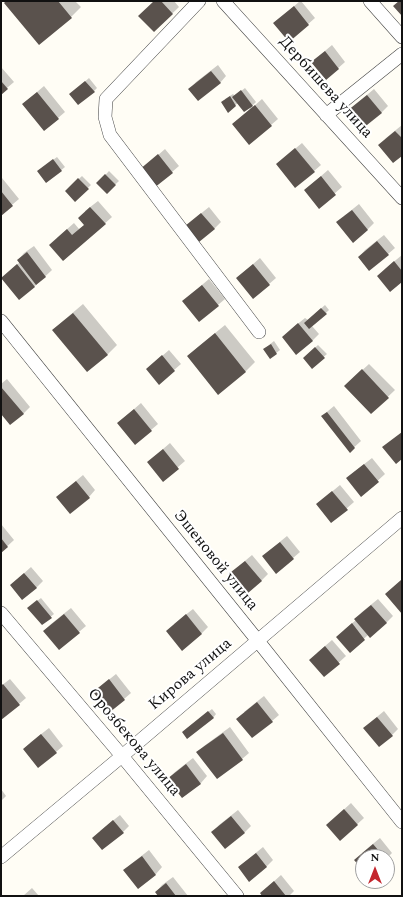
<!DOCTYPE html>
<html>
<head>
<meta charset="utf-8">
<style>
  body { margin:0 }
  #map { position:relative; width:403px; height:897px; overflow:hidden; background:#fffdf5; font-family:Spectral,serif }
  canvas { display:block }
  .frame { position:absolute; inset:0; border:2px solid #111; pointer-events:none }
  .north { position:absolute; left:355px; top:849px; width:40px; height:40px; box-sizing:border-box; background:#fff; border:1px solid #a0a0a0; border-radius:50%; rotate:0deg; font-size:11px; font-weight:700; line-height:16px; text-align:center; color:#111 }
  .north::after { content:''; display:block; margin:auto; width:14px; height:18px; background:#c4262e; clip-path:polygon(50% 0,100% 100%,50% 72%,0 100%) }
</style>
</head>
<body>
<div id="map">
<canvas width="403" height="897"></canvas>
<div class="frame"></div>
<div class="north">N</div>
</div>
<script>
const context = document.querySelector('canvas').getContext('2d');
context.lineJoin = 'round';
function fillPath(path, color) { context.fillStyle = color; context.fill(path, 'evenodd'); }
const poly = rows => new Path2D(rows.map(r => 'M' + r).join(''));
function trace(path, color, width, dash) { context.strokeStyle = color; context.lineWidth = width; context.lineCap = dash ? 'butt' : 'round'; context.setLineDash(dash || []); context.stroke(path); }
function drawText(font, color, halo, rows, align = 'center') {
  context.font = font + ' Spectral,serif'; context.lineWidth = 4; context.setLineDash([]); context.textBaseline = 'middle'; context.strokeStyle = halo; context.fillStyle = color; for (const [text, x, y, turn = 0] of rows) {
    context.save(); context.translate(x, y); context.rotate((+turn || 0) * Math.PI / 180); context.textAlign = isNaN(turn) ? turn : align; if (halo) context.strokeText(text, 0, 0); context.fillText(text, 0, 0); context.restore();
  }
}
fillPath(poly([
  [7,1,75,1,81,7,71,17],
  [155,1,174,1,179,7,154,31],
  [300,1,301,1,315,18,289,41,275,23],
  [332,45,345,62,326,79,319,56],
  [218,65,226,76,220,83,190,89,196,82],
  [1,67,14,82,1,93],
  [89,78,97,88,94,91,74,91],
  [44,86,65,112,44,130,23,104],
  [245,88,256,102,252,106,253,107,262,99,278,119,271,125,233,124,250,109,249,107,238,103,228,111,225,99,233,94,235,96],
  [374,89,388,106,381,113,355,105],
  [402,125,402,154,380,145,386,138],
  [302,143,321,165,314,171,284,158],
  [165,149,179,166,172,172,141,170],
  [57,157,65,167,47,182,42,168],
  [328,170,342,187,319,207,305,190],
  [109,171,119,181,107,192,98,183],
  [82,176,91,185,75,200,66,191],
  [2,178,19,199,1,214,1,179],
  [98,201,112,217,64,260,57,238,74,223,79,229,85,225,85,211],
  [359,204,374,223,367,230,344,216],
  [209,207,221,222,214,229,193,220],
  [384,235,395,248,388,254,359,257,365,250],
  [34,246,52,270,35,286,19,298,2,278,20,262,18,260,24,253],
  [402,255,402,280,385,269],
  [260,258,276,278,253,298,237,278],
  [209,279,225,299,199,321,190,295],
  [83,304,117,345,107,355,54,330,63,321],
  [325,305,329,310,312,326,319,334,312,341,290,330,305,318,308,320],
  [225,325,255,362,246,371,218,393,188,356,198,347],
  [274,341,280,350,270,358,264,349],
  [318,345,327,354,312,367,307,355],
  [169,350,181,364,159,383,154,363],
  [369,364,395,390,371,413,345,386],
  [7,379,30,407,23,414,1,412,1,384],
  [141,403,158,424,151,430,118,423],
  [334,406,361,441,350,451,322,416],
  [170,443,185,461,163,480,148,462],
  [372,458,385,474,361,496,354,472],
  [83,475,95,490,89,497,57,497],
  [340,485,354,502,331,522,317,504],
  [1,524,14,540,1,552],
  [287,536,300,552,293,558,270,550],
  [252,555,268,574,261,581,239,566],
  [31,567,43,581,36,588,11,585],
  [41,598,54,614,42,624,32,605],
  [378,599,393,616,386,623,369,634,350,652,344,630,356,620,356,619,362,612],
  [71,608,86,626,59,649,44,631,51,624],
  [193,609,208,627,202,633,182,649,174,624],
  [332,640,346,656,324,676,317,653],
  [116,674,131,693,110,711,101,686],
  [10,679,26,698,19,704,1,719,1,686],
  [264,696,279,715,272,721,244,712],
  [212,709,216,714,213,718,186,729],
  [384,711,398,729,392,735,371,722],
  [230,727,249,753,242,759,217,778,198,752,204,746],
  [49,728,63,746,56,752,24,749,31,742],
  [193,758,207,776,201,783,183,797,168,779,175,772],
  [1,789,6,796,1,801],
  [351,803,364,818,340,840,327,825],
  [238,810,251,826,245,832,225,848,213,832,219,825],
  [120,815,129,826,123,832,100,831],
  [380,838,392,853,387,858,387,857,363,857,363,868,362,853],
  [263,847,273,860,266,867,239,867,246,861],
  [149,850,162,867,156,874,138,887,125,870,131,864],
  [281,875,294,891,289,896,264,896,261,893],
  [173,877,188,896,159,896,156,892,162,885],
  [32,888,39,896,23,896]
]), '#0003');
fillPath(poly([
  [6,1,58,1,72,18,39,45,4,3],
  [154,1,161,1,173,14,154,32,138,16],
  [399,1,402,1,402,16,393,6],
  [294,6,309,25,289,42,273,23],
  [325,51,339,69,326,80,311,62],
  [211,71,221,83,198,101,188,89],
  [1,81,8,89,1,95],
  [85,81,95,92,78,105,69,94],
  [241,90,253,106,244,112,232,97],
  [37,92,59,119,44,131,22,104],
  [367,95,382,113,362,129,347,111],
  [230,96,236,106,228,113,221,102],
  [255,105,272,126,249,145,232,124],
  [395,131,402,138,402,156,393,163,378,145],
  [295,148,315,172,295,188,276,164],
  [158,154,173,173,154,188,139,170],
  [53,159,62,171,46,183,37,171],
  [105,174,116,185,107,194,96,183],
  [321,176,336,195,319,209,304,190],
  [78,178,89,189,75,202,65,191],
  [1,191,13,206,1,216],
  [90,207,106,224,63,261,49,245,67,229,72,235,84,225,78,218],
  [352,210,368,230,353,243,336,222],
  [201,213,215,229,199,242,185,226],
  [377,241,389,255,369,271,358,257],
  [27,252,46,277,36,285,17,260],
  [394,261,402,271,402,282,390,292,377,276],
  [17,264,35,287,19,300,1,278],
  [253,264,270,285,253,299,236,278],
  [202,285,219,306,199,322,182,301],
  [321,308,327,314,309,329,304,323],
  [73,313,108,355,87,372,52,330],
  [298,323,313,341,296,355,282,337],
  [215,333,246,372,218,395,187,356],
  [271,344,277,354,270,359,263,349],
  [315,347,325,358,312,369,303,358],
  [162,355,175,371,159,385,146,369],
  [362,369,389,398,371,414,344,386],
  [1,387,24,414,10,425,1,414],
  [134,409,152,431,135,445,117,423],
  [327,412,355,448,350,453,321,416],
  [402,432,402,459,396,464,382,447],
  [163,449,179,469,163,482,147,462],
  [364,464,379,482,361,497,346,478],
  [76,481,90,498,70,514,56,497],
  [332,491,348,510,331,523,316,504],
  [1,538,8,547,1,553],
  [280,542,294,559,276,574,262,556],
  [245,561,262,581,248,593,231,572],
  [24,573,37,588,22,600,10,585],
  [401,580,402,582,402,614,385,594],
  [37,600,52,618,42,625,27,608],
  [371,605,387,623,370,638,354,619],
  [64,614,80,633,59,650,43,631],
  [186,614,202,634,182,651,166,631],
  [352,623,365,640,350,653,336,637],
  [325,646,340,664,324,677,309,660],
  [109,679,125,700,110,712,93,692],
  [3,684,20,705,1,720,1,686],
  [257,702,273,722,252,738,236,719],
  [208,711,214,718,187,739,182,732],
  [377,717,393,736,379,747,363,728],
  [223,733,243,760,217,779,196,752],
  [41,734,57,753,38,768,23,749],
  [186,764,201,784,182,798,167,779],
  [344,809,358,825,340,841,326,825],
  [231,816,245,833,225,849,211,832],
  [113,820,124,833,102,850,92,838],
  [373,844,384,857,363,857,363,870,354,860],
  [256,853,267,867,249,882,238,867],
  [142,856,156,875,138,889,123,870],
  [274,881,286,896,262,896,260,893],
  [166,883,176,896,158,896,155,892]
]), '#5a524d');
const minor = poly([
  [199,1,106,99,105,117,110,135,259,332],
  [223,1,402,198],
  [370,1,402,37],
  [326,115,402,54],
  [1,321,258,641,402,822],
  [1,613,122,756,237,896],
  [1,857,122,756,402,518]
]);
trace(minor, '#444', 14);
trace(minor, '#fff', 13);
drawText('16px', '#111', '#fff', [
  ["Дербишева улица",325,88,48],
  ["Эшеновой улица",215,561,51],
  ["Кирова улица",191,675,-40],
  ["Орозбекова улица",133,743,50]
]);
</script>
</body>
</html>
